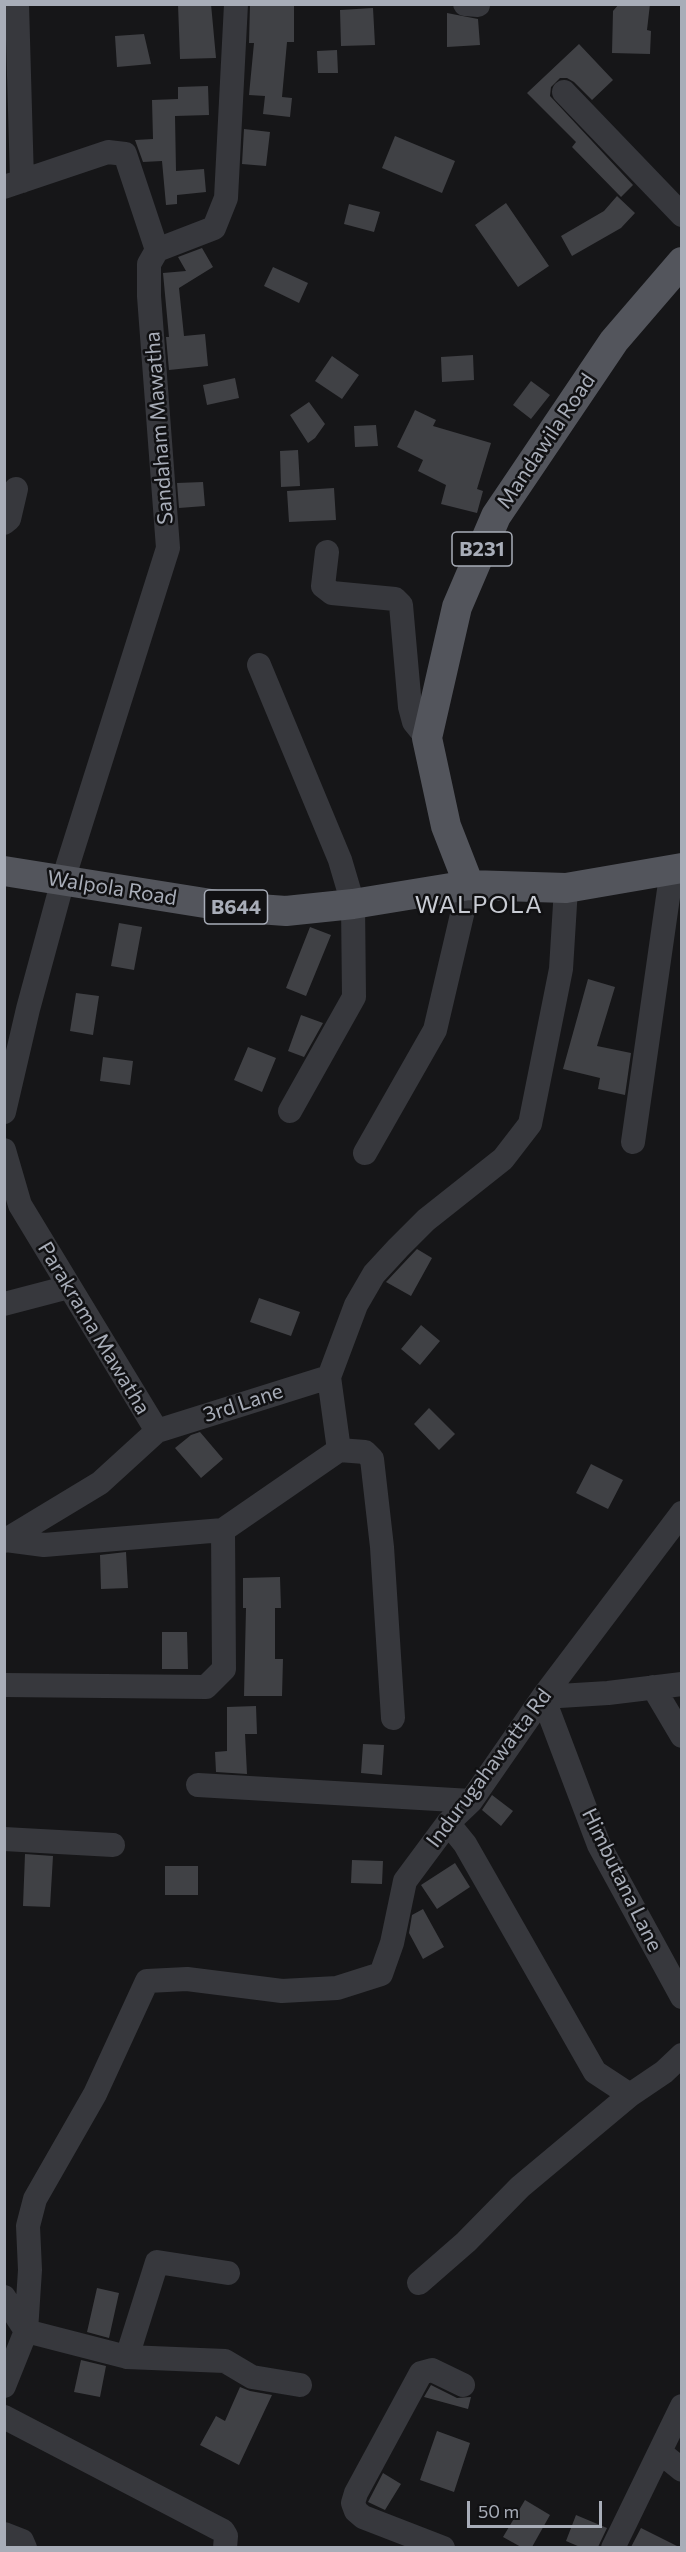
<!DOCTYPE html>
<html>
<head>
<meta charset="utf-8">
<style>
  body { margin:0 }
  #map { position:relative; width:686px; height:2552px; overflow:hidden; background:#161618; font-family:Commissioner,sans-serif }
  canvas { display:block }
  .frame { position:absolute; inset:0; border:6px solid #a8adb8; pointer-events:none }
  .scale { position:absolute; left:467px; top:2501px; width:135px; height:27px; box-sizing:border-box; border:3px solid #a8adb8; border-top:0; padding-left:8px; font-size:18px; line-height:21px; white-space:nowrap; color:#a8adb8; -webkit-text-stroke:4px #111113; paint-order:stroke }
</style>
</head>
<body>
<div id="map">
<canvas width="686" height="2552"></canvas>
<div class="frame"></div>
<div class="scale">50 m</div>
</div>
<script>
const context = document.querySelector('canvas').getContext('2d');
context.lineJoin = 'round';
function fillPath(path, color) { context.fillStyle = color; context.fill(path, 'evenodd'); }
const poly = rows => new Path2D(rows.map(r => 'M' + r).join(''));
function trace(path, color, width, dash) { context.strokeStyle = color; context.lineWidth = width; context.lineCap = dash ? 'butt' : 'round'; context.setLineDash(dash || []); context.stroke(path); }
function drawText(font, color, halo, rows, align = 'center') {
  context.font = font + ' Commissioner,sans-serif'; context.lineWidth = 5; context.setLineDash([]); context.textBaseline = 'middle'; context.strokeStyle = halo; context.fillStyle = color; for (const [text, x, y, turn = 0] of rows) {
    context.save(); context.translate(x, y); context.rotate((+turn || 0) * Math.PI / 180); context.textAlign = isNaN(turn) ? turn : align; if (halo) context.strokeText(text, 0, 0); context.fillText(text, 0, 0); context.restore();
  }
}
fillPath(poly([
  [178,4,211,4,216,58,180,59],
  [619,4,650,4,647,30,651,31,650,54,612,53,613,11],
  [250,5,294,5,294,42,287,42,282,97,292,98,290,117,263,114,265,96,249,95,254,43,249,43],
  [373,8,375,45,341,46,340,10],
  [447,13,478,19,480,45,447,47],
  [144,34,151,64,117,67,115,36],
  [579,44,613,80,592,100,574,82,567,78,560,78,551,87,550,96,633,185,621,197,572,147,576,142,527,93],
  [337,50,338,73,318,73,317,51],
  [208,86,209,115,175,116,176,171,204,169,206,192,177,195,177,204,166,205,162,161,143,162,135,140,153,139,152,100,178,99,178,87],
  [244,129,270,132,266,166,242,164],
  [395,136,455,161,442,193,382,168],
  [617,196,635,213,621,228,572,256,561,236,604,211],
  [506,203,549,266,518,287,475,225],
  [349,204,380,212,374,232,344,224],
  [202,248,213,267,179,288,184,336,205,334,208,366,169,370,166,337,169,337,163,273,186,271,178,257],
  [273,267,308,283,299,303,264,286],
  [473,355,474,380,442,382,441,357],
  [332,356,359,375,342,399,315,381],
  [235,378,239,398,207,405,203,385],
  [531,381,550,395,531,419,513,405],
  [309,402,325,424,315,438,308,443,290,415],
  [415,410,436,420,433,426,491,443,477,489,483,491,477,513,441,504,446,485,418,471,423,460,397,447],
  [376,425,378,446,355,447,354,426],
  [298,450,300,486,281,487,280,451],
  [203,482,205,506,179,508,177,483],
  [334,488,336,520,289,522,287,491],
  [119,923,142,927,134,970,111,966],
  [310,927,331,935,306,996,286,988],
  [588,979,615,987,597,1046,631,1053,625,1095,598,1089,600,1078,563,1069],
  [76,993,99,996,93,1035,70,1031],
  [301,1015,323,1023,304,1057,288,1051],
  [248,1047,276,1058,262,1092,234,1080],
  [103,1057,133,1061,130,1085,100,1081],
  [417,1249,432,1258,411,1296,386,1282],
  [259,1298,300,1312,291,1336,250,1322],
  [421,1325,440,1341,420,1365,401,1349],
  [429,1408,455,1434,439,1450,414,1424],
  [200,1432,223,1459,201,1478,175,1448,191,1435],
  [591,1464,623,1480,608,1509,576,1493],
  [126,1552,128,1588,101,1589,100,1555],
  [280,1577,281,1608,275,1608,275,1659,283,1659,282,1696,244,1696,246,1608,243,1608,243,1578],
  [162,1632,187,1632,188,1669,162,1669],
  [256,1706,257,1734,245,1734,247,1774,216,1772,215,1752,227,1751,227,1707],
  [363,1744,384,1745,382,1775,361,1773],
  [492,1795,513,1811,501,1826,482,1810],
  [25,1854,53,1856,50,1907,23,1906],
  [352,1860,383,1861,382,1884,351,1883],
  [455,1863,470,1887,437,1909,421,1885],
  [165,1866,198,1866,198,1895,165,1895],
  [423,1909,444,1947,423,1959,409,1933,412,1915],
  [97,2288,119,2293,109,2338,87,2332],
  [81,2360,106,2366,100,2397,74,2392],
  [431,2385,457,2398,471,2397,468,2409,424,2397],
  [240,2387,250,2391,272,2395,239,2465,200,2445,216,2416,225,2421],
  [437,2431,470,2443,454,2492,420,2480],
  [383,2473,401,2484,385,2510,368,2502],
  [525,2500,550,2515,532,2547,521,2547,503,2537],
  [576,2515,607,2528,598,2547,580,2547,566,2541],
  [641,2528,679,2547,631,2547]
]), '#404145');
trace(poly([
  [17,4,22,181],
  [465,4,478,5],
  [564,92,682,215],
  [4,187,108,152,125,154,157,250],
  [4,523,9,519,16,489],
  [327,552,323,586,332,593,395,599,401,605,410,707,414,722,427,738],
  [259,665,340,860,353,904,354,997,290,1111],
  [4,1112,28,1009,63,880,168,548,149,296,149,264,157,250,214,228,226,198,236,4],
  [633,1142,672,869],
  [4,1150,20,1205,157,1431,100,1483,4,1541],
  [365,1153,435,1030,469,885],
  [4,1304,69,1287],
  [157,1431,329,1377],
  [339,1450,365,1452,372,1459,382,1547,393,1718],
  [6,1540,44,1545,223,1530,339,1450,329,1377,356,1305,374,1274,398,1248,426,1220,503,1159,530,1124,561,969,566,888],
  [682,1684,608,1693,543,1697,599,1845,682,1997],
  [4,1685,206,1687,224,1669,223,1530],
  [653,1687,682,1736],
  [198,1785,471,1801],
  [448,1823,465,1844,595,2072,630,2095],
  [4,1839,113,1845],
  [419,2283,466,2242,520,2187,630,2095,664,2072,682,2055],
  [4,2297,26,2331,127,2357,225,2361,252,2377,300,2385],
  [127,2357,157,2262,228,2273],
  [4,2386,26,2331,30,2270,28,2226,35,2199,95,2094,147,1981,187,1979,282,1991,337,1988,381,1974,392,1943,405,1881,448,1823,471,1801,543,1697,682,1513],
  [4,2417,223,2531,226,2536,225,2548],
  [661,2453,682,2470],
  [4,2534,22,2541,25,2548],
  [443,2548,363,2517,356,2511,353,2503,356,2493,421,2373,432,2370,463,2385],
  [613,2548,682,2406]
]), '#37383d', 24);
trace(poly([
  [4,871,230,907,286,911,353,904,469,885,566,888,682,868],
  [469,885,446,826,427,738,457,607,496,516,614,341,682,262]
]), '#53555c', 30);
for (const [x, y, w] of [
  [482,549,60],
  [236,907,63]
]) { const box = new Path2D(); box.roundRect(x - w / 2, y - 17, w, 34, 4.5); context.fillStyle = '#111113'; context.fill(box); trace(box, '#a8adb8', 1.5); }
drawText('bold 20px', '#a8adb8', null, [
  ["B231",482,549],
  ["B644",236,907]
]);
drawText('21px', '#a8adb8', '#111113', [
  ["Sandaham Mawatha",159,428,-94],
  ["Mandawila Road",546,441,-56],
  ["Walpola Road",112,888,9],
  ["Parakrama Mawatha",94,1328,59],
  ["3rd Lane",243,1403,-18],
  ["Indurugahawatta Rd",489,1768,-53],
  ["Himbutana Lane",622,1880,64]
]);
context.letterSpacing = '1.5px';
drawText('24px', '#c9ccd4', '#111113', [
  ["WALPOLA",479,905]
]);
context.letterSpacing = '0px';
</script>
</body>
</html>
